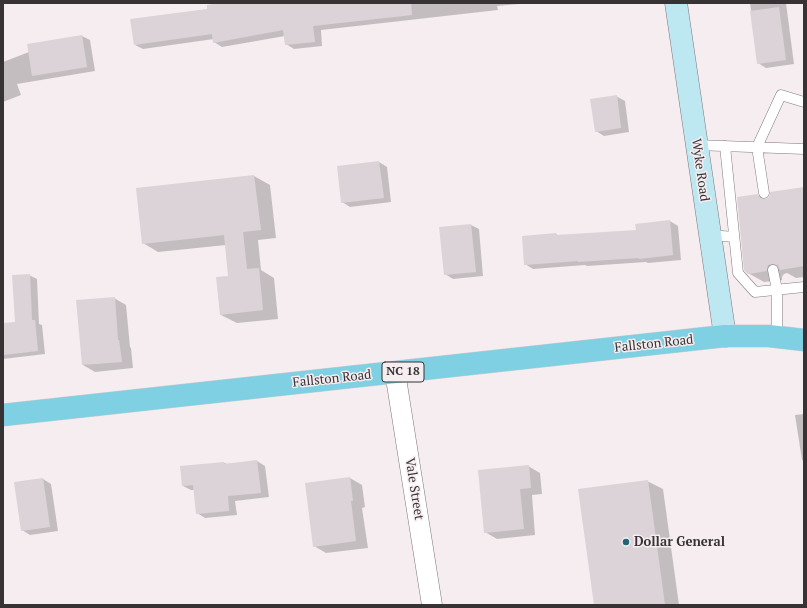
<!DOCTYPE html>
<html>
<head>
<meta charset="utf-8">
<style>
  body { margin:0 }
  #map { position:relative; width:807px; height:608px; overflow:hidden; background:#f6edf1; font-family:"PT Serif",serif }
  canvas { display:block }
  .frame { position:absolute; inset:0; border:4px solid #373335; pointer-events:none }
</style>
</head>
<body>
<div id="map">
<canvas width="807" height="608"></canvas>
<div class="frame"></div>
</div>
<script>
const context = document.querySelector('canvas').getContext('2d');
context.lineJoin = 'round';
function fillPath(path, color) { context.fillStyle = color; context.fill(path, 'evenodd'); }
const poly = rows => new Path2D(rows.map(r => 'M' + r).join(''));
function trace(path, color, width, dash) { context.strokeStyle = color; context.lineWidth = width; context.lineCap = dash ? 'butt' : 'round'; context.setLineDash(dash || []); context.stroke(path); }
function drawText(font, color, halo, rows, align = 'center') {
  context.font = font + ' "PT Serif",serif'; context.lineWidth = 3; context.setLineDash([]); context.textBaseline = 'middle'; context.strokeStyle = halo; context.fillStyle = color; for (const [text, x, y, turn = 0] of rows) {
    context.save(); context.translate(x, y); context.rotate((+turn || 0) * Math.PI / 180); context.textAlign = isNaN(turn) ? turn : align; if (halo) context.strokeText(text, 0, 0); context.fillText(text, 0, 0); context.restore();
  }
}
fillPath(poly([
  [224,3,531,3,497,6,498,10,321,30,322,46,294,49,286,44,285,36,222,47,214,42,214,39,143,49,135,45,208,9],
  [750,3,786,3,794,64,766,68,758,63],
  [82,36,90,40,95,71,17,84,21,95,3,102,3,62,29,52,28,45],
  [616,96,625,101,629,132,604,136,596,131],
  [379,162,387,167,391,202,350,207,342,202],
  [254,176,270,185,276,238,258,240,261,270,274,278,278,319,237,323,221,315,229,276,226,245,158,252,143,243,137,189],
  [804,188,804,277,796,278,787,273,784,274,782,277,782,280,764,282,748,273,757,195,766,200],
  [670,221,678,226,681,260,648,263,646,262,587,266,585,265,533,269,525,264,556,234,559,236,637,231],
  [471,225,479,229,483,276,453,279,445,274],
  [29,275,37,279,39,324,42,325,45,354,3,359,3,324,16,323],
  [114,298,126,305,130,347,131,348,133,368,95,372,83,365],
  [804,414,804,461,802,460,795,415],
  [257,461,265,466,269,497,235,501,237,515,205,518,197,513,195,490,191,490,183,486,224,463,227,464],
  [528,466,540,473,542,494,532,495,535,535,497,539,485,532],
  [350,478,362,485,365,507,362,508,368,548,326,553,314,546],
  [43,479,51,484,58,531,30,535,22,530,16,483],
  [647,481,663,489,679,605,595,605]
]), '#0003');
fillPath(poly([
  [219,3,411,3,412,15,313,26,315,42,285,45,283,30,213,43,212,34,134,45,130,19,207,9,207,5],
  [779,7,786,60,757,64,750,11],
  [82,35,87,67,32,76,27,44],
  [617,95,621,128,595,132,590,99],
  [379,161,384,198,341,203,337,166],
  [254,175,261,230,243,232,247,269,259,268,263,310,220,315,216,277,228,276,224,235,142,244,136,188],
  [804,187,804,266,780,270,778,265,772,264,768,265,767,268,767,271,748,274,744,270,737,197,758,194,759,197,765,199,768,198,770,195,770,192],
  [670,220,673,255,639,259,638,258,578,262,578,261,524,265,522,236,556,233,556,235,636,230,635,224],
  [471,224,476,272,444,275,439,227],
  [30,274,32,320,35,320,38,351,3,355,3,323,15,322,12,275],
  [115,297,118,340,119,340,122,362,82,365,76,300],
  [257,460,261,493,228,496,229,511,196,514,193,485,182,486,180,466,224,462,224,464],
  [529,465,531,488,520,489,524,529,484,533,478,470],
  [350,477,353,501,351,501,356,541,313,547,305,483],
  [43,478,50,527,21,531,14,482],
  [648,480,665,605,594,605,578,489]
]), '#dbd3d7');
const lane = poly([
  [696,145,804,149],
  [725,146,738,273,755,292,804,287],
  [764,193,757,147,781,95,804,102],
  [710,235,734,237],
  [773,270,777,290,777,337]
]);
const street = poly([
  [395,372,432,605]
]);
const secondary = poly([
  [676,3,725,336]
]);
const primary = poly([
  [3,415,725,336,769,336,804,340]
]);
trace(lane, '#81797d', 11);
trace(street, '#81797d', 21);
trace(secondary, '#81797d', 23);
trace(primary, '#cfcecf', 23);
trace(lane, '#fff', 10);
trace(street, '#fff', 20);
trace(secondary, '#bee8f1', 22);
trace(primary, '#7ed0e2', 22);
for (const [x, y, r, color] of [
  [626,542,4,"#206676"]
]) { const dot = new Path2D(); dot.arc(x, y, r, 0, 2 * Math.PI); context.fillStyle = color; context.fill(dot); trace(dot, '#f6edf1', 1.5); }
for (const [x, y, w] of [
  [403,372,42]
]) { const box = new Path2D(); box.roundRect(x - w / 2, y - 10, w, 20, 3); context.fillStyle = '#f6edf1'; context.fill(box); trace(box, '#373335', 1); }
drawText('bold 12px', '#373335', null, [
  ["NC 18",403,372]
]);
drawText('13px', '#373335', '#f6edf1', [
  ["Wyke Road",700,170,82],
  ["Fallston Road",654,344,-6],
  ["Fallston Road",332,379,-6],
  ["Vale Street",414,489,81]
]);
drawText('bold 13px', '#373335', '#f6edf1', [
  ["Dollar General",634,542]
], 'left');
</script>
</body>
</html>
